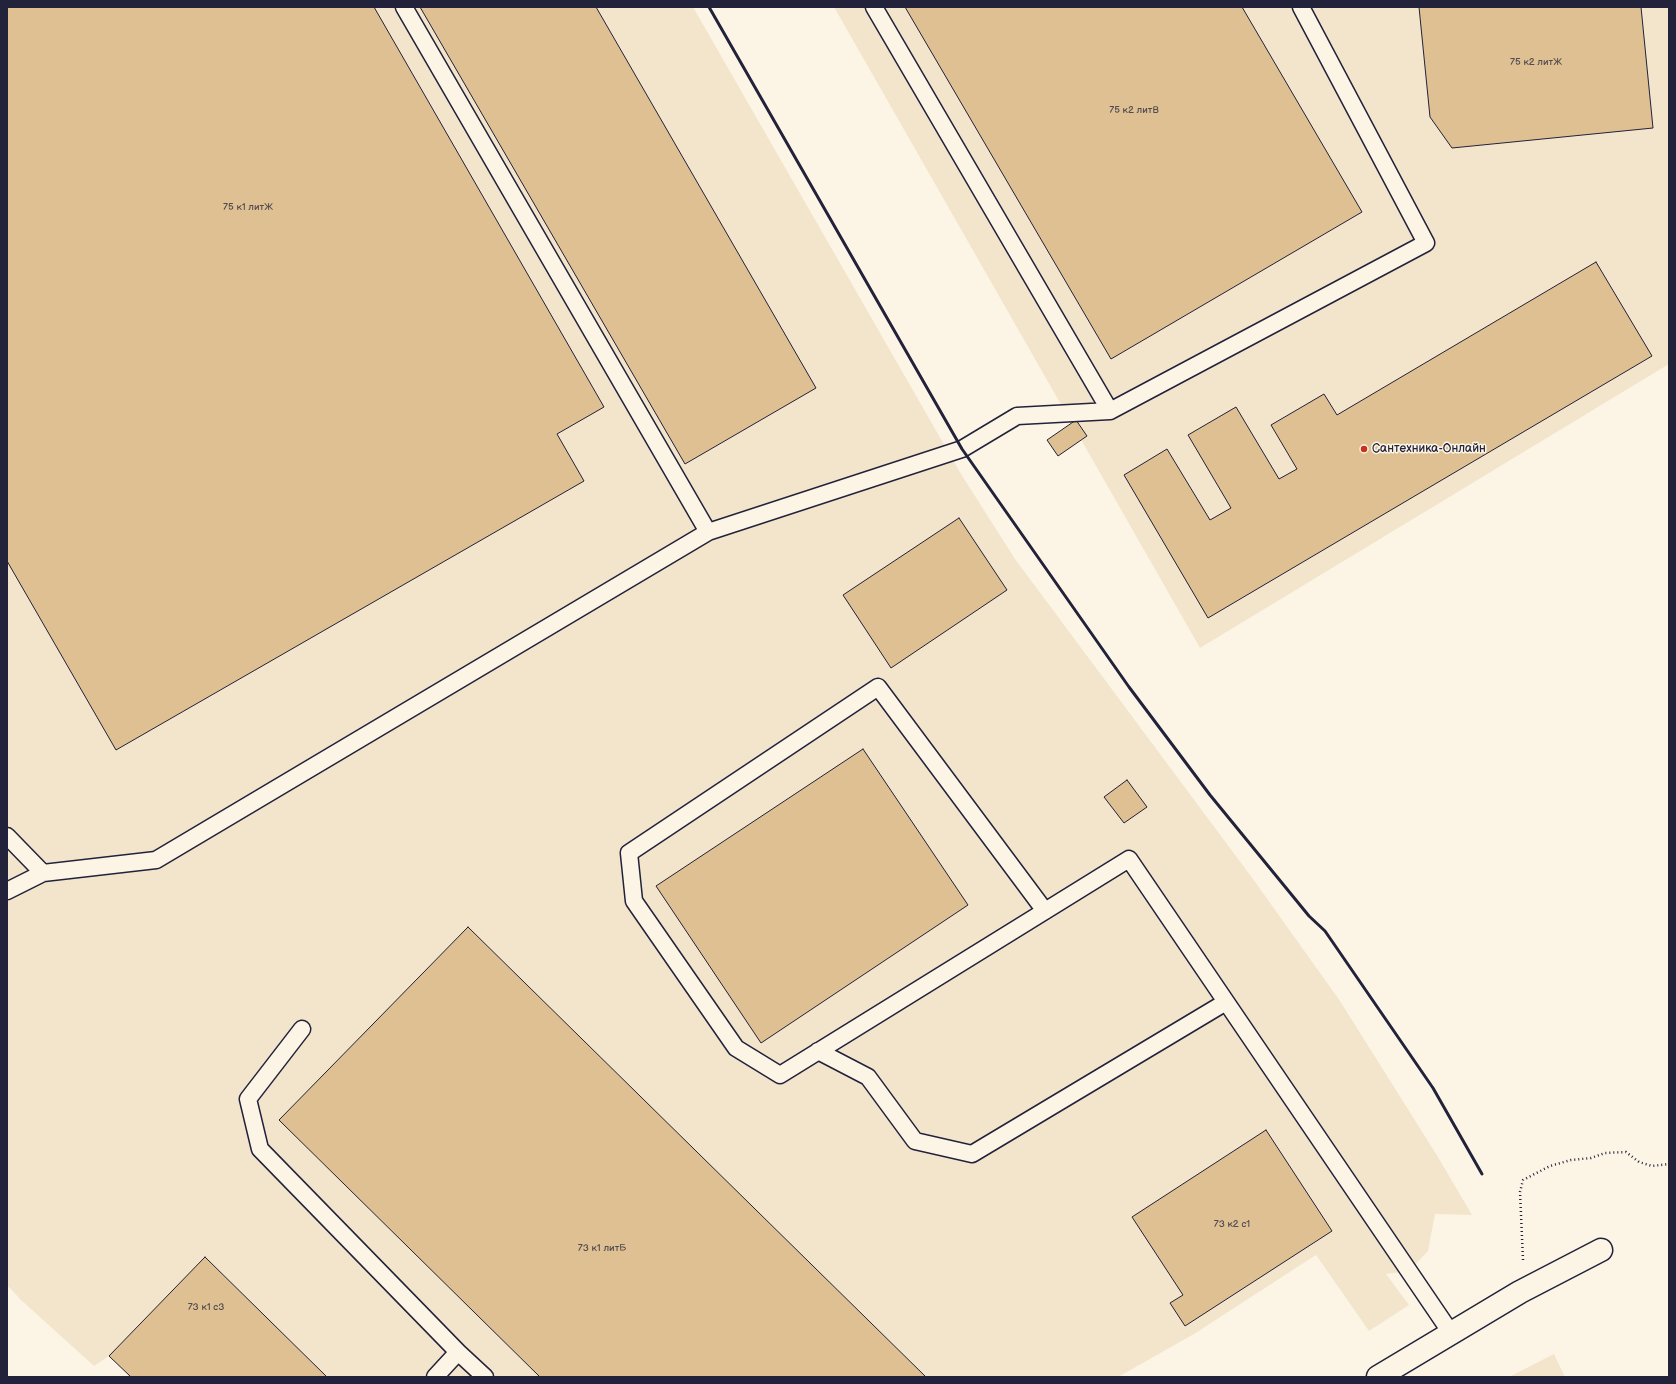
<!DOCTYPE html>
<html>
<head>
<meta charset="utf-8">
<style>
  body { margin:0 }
  #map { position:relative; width:1676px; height:1384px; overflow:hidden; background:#fcf5e5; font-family:"Balsamiq Sans",sans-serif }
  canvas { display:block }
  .frame { position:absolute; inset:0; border:8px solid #22223b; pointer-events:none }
</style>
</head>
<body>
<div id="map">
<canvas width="1676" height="1384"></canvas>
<div class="frame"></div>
</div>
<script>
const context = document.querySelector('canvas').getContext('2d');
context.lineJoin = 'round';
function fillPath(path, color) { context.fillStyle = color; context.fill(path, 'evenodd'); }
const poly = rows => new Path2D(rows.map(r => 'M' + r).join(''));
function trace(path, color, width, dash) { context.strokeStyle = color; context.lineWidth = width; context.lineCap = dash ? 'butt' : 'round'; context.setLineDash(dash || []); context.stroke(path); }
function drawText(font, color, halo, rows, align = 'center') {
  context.font = font + ' "Balsamiq Sans",sans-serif'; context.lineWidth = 3; context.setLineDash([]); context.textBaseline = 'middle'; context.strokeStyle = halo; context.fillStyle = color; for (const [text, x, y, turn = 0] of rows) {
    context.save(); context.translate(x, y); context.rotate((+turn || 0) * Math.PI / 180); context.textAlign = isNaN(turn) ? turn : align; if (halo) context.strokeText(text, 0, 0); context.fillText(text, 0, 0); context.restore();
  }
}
fillPath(poly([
  [7,7,693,7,961,474,1015,559,1253,879,1340,1001,1438,1157,1472,1215,1435,1214,1428,1251,1409,1271,1386,1274,1409,1305,1369,1331,1316,1255,1194,1334,1118,1377,130,1377,109,1356,94,1366,21,1300,7,1285],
  [834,7,1669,7,1669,364,1200,648],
  [1554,1354,1565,1377,1509,1377]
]), '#f3e5cc');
const building = poly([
  [7,7,374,7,604,407,557,434,584,481,116,750,7,561,7,7],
  [420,7,596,7,816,388,685,464,420,7],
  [905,7,1242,7,1362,212,1111,359,905,7],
  [1419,7,1641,7,1653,128,1452,148,1430,117,1419,7],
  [1596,262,1652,356,1208,618,1124,475,1167,449,1210,520,1231,508,1188,435,1236,407,1279,479,1297,469,1271,425,1324,394,1337,415,1596,262],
  [1076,420,1087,436,1058,456,1047,440,1076,420],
  [959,518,1007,590,891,668,843,595,959,518],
  [863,749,968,905,761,1043,656,886,863,749],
  [1127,780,1147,807,1124,823,1104,797,1127,780],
  [468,927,926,1377,540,1377,279,1120,468,927],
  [1266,1130,1332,1231,1185,1326,1170,1303,1183,1295,1132,1217,1266,1130],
  [205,1257,327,1377,131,1377,109,1356,205,1257]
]);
fillPath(building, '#dec092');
trace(building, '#22223b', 1);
const lane = poly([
  [404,7,708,532,962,449,1017,416,1110,411,1426,243,1301,7],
  [874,7,1110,411],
  [7,836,43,873],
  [7,891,43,873,156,860,708,532],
  [1045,911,878,687,629,853,634,901,736,1048,780,1075,1045,911,1129,859,1451,1333],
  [302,1029,248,1099,260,1149,458,1352,435,1377],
  [818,1051,868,1077,915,1141,972,1154,1226,1002],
  [458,1352,485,1377]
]);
const street = poly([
  [1378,1377,1520,1292,1601,1250]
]);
trace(lane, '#22223b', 19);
trace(street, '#22223b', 25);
trace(poly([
  [1523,1260,1520,1192,1523,1180,1550,1166,1571,1160,1591,1158,1605,1153,1626,1152,1639,1162,1652,1166,1669,1164]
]), '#22223b', 2.5, [1, 3]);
trace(lane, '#fcf5e5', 16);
trace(street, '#fcf5e5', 22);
trace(poly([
  [709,7,962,449,1129,687,1210,795,1309,916,1325,931,1433,1088,1482,1174]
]), '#22223b', 3);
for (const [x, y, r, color] of [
  [1364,449,4,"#c8321e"]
]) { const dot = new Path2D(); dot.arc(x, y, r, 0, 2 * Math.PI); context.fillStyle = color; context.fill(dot); trace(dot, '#fcf5e5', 1.5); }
drawText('10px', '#514a51', null, [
  ["75 к2 литЖ",1536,62],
  ["75 к2 литВ",1134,110],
  ["75 к1 литЖ",248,207],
  ["73 к2 с1",1232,1224],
  ["73 к1 литБ",602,1248],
  ["73 к1 с3",206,1307]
]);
drawText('12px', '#22223b', '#fcf5e5', [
  ["Сантехника-Онлайн",1372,449]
], 'left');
</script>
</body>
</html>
